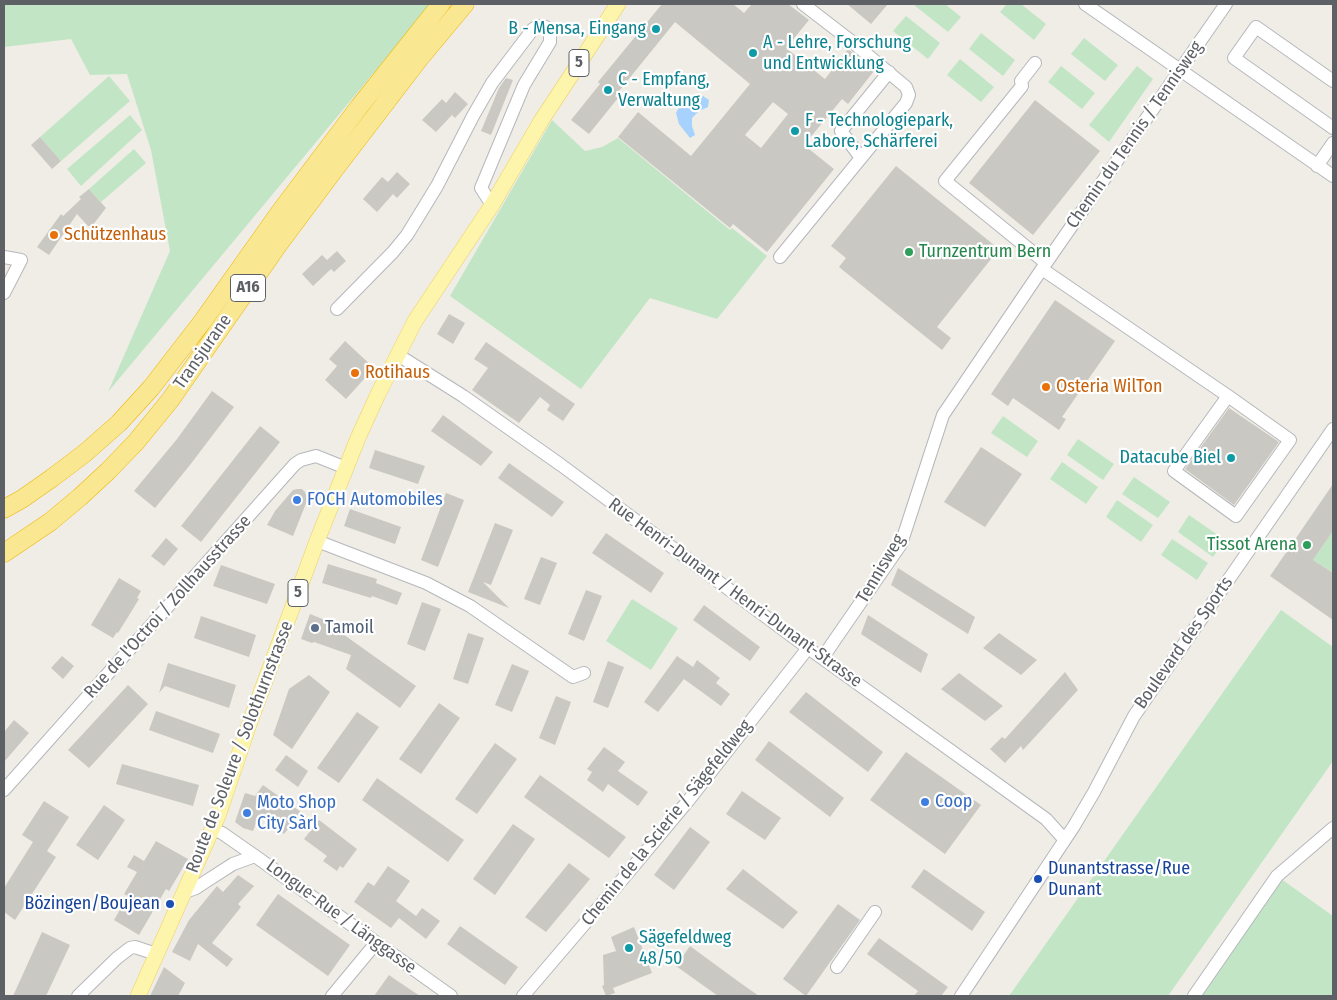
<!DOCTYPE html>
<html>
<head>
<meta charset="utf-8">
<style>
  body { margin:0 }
  #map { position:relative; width:1337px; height:1000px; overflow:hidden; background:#efede5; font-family:"Fira Sans Condensed",sans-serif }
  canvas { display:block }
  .frame { position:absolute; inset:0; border:5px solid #5d6065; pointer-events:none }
</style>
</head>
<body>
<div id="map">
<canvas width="1337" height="1000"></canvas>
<div class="frame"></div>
</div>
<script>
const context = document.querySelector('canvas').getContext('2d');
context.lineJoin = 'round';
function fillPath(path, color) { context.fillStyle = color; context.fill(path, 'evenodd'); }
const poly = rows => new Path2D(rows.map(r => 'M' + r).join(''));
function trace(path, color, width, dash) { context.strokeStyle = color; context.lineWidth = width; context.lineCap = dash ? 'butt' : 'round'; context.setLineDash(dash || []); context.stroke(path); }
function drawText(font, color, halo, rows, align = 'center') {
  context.font = font + ' "Fira Sans Condensed",sans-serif'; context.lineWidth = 4.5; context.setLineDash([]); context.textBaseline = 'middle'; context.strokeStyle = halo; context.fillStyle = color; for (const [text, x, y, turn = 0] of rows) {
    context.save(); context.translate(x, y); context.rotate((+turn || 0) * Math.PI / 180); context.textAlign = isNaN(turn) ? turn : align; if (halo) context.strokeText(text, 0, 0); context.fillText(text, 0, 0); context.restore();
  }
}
fillPath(poly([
  [4,4,431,4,108,392,170,251,151,150,127,74,90,75,71,39,4,47],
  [916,4,945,4,961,17,948,32,914,5],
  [1007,4,1021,4,1046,24,1034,40,1000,12],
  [906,16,940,43,928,59,893,31],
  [981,33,1015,60,1003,76,969,49],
  [1084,38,1118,65,1105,81,1071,54],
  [960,59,994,87,981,102,947,75],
  [1061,66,1095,93,1082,109,1048,82],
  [1137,66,1153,79,1109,142,1089,125],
  [109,76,130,101,61,161,40,137],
  [130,115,142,130,81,186,67,169],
  [552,120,585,151,602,147,618,138,730,230,732,228,767,256,717,319,650,298,581,389,450,296],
  [134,149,146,163,101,202,89,189],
  [1003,416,1038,441,1027,457,991,433],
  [1078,439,1114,464,1103,480,1067,455],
  [1062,462,1098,487,1086,504,1050,479],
  [1134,477,1170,502,1158,518,1122,494],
  [1117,500,1153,525,1141,542,1106,517],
  [1189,515,1225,540,1213,557,1178,532],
  [1333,531,1333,573,1313,560],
  [1172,539,1208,563,1197,580,1161,555],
  [632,599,678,628,651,670,606,641],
  [1281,610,1333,647,1333,761,1168,996,1009,996],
  [1277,876,1333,916,1333,996,1194,996]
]), '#c2e6c5');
fillPath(poly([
  [703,96,709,100,708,107,699,111,692,118,692,126,695,135,690,138,679,124,676,113,679,107,685,102]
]), '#a7d2fd');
fillPath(poly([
  [662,4,733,4,744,13,752,4,788,4,809,20,786,48,825,79,848,49,874,71,848,104,842,99,804,145,834,169,767,252,733,224,730,228,618,137,638,112,691,156,750,84,675,22,615,96,618,98,589,134,571,120,600,84,598,82],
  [773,102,788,114,761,148,745,135],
  [847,4,888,4,871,24],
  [506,78,513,80,491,135,481,131,499,88],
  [455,92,468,104,455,118,452,115,436,132,422,120,442,99,446,103],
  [1035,100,1100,151,1033,235,969,183],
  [40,137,61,161,52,169,31,145],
  [896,166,999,249,937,327,951,338,942,350,839,267,846,258,831,246],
  [397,172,410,184,397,198,393,194,377,212,363,199,382,177,388,182],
  [89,189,106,208,92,226,88,226,77,214,49,255,37,247,61,214,63,216,81,199,79,197],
  [337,251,346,261,334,272,331,269,313,286,302,274,322,255,327,260],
  [1055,300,1115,341,1062,417,1066,419,1059,430,1013,398,1008,406,991,394],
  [449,314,465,323,453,344,437,334],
  [345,341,374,368,346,399,325,380,337,366,329,359],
  [486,342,575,404,563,421,547,410,550,405,540,397,519,423,472,390,488,368,474,359],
  [212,391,234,407,190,465,155,508,134,491,177,439],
  [1229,408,1279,442,1234,505,1185,469],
  [443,415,493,452,481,466,431,431],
  [260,426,280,442,201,542,181,526],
  [981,447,1022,474,985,527,944,502],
  [375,450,425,466,418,484,369,468],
  [509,463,564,502,552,517,498,478],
  [1333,484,1333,531,1313,560,1333,573,1333,620,1270,576],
  [298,489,302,489,305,492,307,497,307,501,293,536,267,525,275,511,293,490],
  [446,493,464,500,438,567,421,560],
  [350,509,401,527,395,544,344,526],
  [495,523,513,530,491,585,483,582,509,608,468,592],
  [606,533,664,573,651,593,592,553],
  [166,538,178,549,164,566,151,556],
  [541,557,557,563,540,605,524,599],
  [328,564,377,579,376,583,402,593,397,605,372,596,371,598,322,583],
  [221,565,275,584,267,604,213,586],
  [898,568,975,617,968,634,891,585],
  [119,578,141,591,137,598,139,599,128,617,118,633,117,632,113,638,91,625],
  [586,590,602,596,584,641,568,634],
  [422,602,441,609,425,651,407,644],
  [704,605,760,647,750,661,693,620],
  [310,614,342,627,340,632,416,686,400,708,346,669,351,655,314,642,312,643,301,639],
  [868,615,928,654,921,673,861,634],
  [201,616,256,635,249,657,194,638],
  [468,633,484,638,468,684,453,679],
  [999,633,1037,660,1021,675,983,648],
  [62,656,74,666,63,679,51,668],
  [677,656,693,667,697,660,720,678,716,683,730,694,721,706,684,679,658,712,644,702],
  [608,661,624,667,608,708,593,702],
  [168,663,236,685,229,708,165,686,159,693],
  [512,664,529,671,512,712,495,705],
  [1065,672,1078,690,1023,750,1021,746,1005,763,990,749,1002,737,1005,739],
  [959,673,1003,706,985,721,941,689],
  [309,675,330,692,292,749,273,735,289,689],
  [128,685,148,704,89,768,68,750],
  [806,692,883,752,868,772,789,712],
  [556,696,571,702,555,745,539,738],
  [439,703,460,718,421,774,399,759],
  [156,711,220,734,213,753,149,730],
  [357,712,379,727,339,783,317,768],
  [14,720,29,733,4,762,4,732],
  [769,741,844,798,830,817,755,760],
  [495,743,517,759,477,814,455,799],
  [604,747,625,762,618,771,648,792,638,806,608,784,603,792,587,780,592,772,587,769],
  [906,752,981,805,945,854,870,800],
  [286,755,308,771,298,787,275,770],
  [122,764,199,785,193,806,116,784],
  [540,775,626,837,609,858,524,797],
  [377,778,464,840,448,862,362,800],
  [263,785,301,812,284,834,259,815,253,831,243,828,235,822,245,793,255,796],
  [742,791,781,818,765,840,726,814],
  [44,801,69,817,47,851,56,857,15,920,4,912,4,888,33,842,22,835],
  [104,805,125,820,98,860,76,845],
  [319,820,357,849,343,868,340,866,337,871,323,861,327,856,304,839],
  [513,824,535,839,495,895,473,879],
  [690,827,710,842,674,890,654,875],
  [156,841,188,859,169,891,166,889,139,935,114,920,128,896,124,894,137,872,127,867,134,855,144,861],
  [569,863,590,879,546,932,525,917],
  [388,866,410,881,396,901,416,916,422,908,440,921,426,939,399,918,391,928,354,902,368,882,374,886],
  [743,869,798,912,783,929,726,889],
  [924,869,985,912,972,931,911,887],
  [238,875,254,886,238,904,241,907,212,943,233,959,227,967,198,944,190,961,172,952,189,920,217,886,223,892],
  [278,894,350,945,328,976,256,925],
  [838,904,860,920,806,996,783,979],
  [460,926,518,967,505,985,447,944],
  [634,927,652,973,613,988,615,993,606,996,602,986,604,985,603,955,616,951,611,937],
  [42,932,70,945,46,996,13,996],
  [879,938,948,987,941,996,914,996,918,991,867,954],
  [690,946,739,982,759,996,718,996,676,966],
  [164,967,185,983,178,996,150,996],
  [389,975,396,980,420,996,374,996]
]), '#cac8c2');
const minor = poly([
  [1085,4,1333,176],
  [1035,63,1021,81,1022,86,945,181,1046,263],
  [1333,81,1256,27,1234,58,1333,128],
  [861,158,841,131,889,72],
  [1317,166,1333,143],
  [4,257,21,260,4,293],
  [780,257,906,103,909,95,906,87,851,41,803,4],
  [1042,269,1228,396],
  [337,309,393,252,407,235,437,186,473,116,492,83,533,29,538,26,546,27,550,33,550,42,524,85,481,188,492,205],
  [398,355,463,396,561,465,808,648,1046,819,1064,839],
  [1228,396,1290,440,1236,516,1174,471,1228,396],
  [317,541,426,583,470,606,573,677,584,673],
  [823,657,901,544,943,415,1046,263,1226,4],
  [4,790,295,464,301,460,316,456,346,468],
  [212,829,222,833,255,856,451,996],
  [185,892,196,888,205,882,233,864,255,856],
  [837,967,875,912],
  [78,996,117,958,130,948,135,947,156,954],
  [332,996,376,943],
  [523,996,616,887,688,801,808,648],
  [961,996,1074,826,1094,792,1134,716,1333,429],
  [1194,996,1277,876,1333,828]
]);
const major = poly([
  [138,996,218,816,251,719,317,541,358,438,378,394,415,321,492,205,541,121,618,4]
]);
const highway = poly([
  [4,509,22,499,52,478,85,453,119,423,151,388,202,322,280,212,359,107,441,4],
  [4,553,50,522,80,497,108,471,136,442,171,399,278,245,334,170,419,59,465,4]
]);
trace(minor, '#b5b7bc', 14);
trace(major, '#eed05f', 16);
trace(highway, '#eeb506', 19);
trace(minor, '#fff', 12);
trace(major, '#fdf5ac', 15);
trace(highway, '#fae791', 18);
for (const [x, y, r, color] of [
  [656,29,5,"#0f9aa8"],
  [753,53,5,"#0f9aa8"],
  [608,90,5,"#0f9aa8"],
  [795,131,5,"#0f9aa8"],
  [54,235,5,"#e8710a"],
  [909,252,5,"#2e9e5b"],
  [355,373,5,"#e8710a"],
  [1046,387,5,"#e8710a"],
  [1231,458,5,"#0f9aa8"],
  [297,500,5,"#3f7fe0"],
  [1307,545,5,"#2e9e5b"],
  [315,628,5,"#5c6f8a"],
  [925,802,5,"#3f7fe0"],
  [247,813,5,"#3f7fe0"],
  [1038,879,5,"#1a4fb4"],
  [170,904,5,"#1a4fb4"],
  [629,948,5,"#0f9aa8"]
]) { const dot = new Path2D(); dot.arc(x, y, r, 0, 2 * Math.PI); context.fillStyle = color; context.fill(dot); trace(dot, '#fff', 2); }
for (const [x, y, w] of [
  [579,63,20],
  [248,288,35],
  [298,593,20]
]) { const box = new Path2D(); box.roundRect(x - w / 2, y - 13.5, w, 27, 4); context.fillStyle = '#fff'; context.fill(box); trace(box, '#5d6065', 1); }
drawText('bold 16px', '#5d6065', null, [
  ["5",579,63],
  ["A16",248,288],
  ["5",298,593]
]);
drawText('18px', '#0d838f', '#fff', [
  ["B - Mensa, Eingang",646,29,"right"],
  ["A - Lehre, Forschung",763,43],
  ["und Entwicklung",763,64],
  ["C - Empfang,",618,80],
  ["Verwaltung",618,101],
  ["F - Technologiepark,",805,121],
  ["Labore, Schärferei",805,142],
  ["Datacube Biel",1221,458,"right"],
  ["Sägefeldweg",639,938],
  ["48/50",639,959]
], 'left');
drawText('18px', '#5d6065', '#fff', [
  ["Chemin du Tennis / Tennisweg",1135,135,-55],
  ["Transjurane",203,352,-55],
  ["Tennisweg",881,569,-59],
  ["Rue Henri-Dunant / Henri-Dunant-Strasse",735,593,36],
  ["Rue de l'Octroi / Zollhausstrasse",168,607,-48],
  ["Boulevard des Sports",1184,643,-55],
  ["Route de Soleure / Solothurnstrasse",240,747,-69],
  ["Chemin de la Scierie / Sägefeldweg",667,823,-51],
  ["Longue-Rue / Länggasse",341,917,36]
]);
drawText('18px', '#c56008', '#fff', [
  ["Schützenhaus",64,235],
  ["Rotihaus",365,373],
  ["Osteria WilTon",1056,387]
], 'left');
drawText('18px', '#27864d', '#fff', [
  ["Turnzentrum Bern",919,252],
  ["Tissot Arena",1297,545,"right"]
], 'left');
drawText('18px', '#366cbe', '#fff', [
  ["FOCH Automobiles",307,500],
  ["Coop",935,802],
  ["Moto Shop",257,803],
  ["City Sàrl",257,824]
], 'left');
drawText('18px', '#4e5e75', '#fff', [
  ["Tamoil",325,628]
], 'left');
drawText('18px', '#164399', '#fff', [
  ["Dunantstrasse/Rue",1048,869],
  ["Dunant",1048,890],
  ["Bözingen/Boujean",160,904,"right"]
], 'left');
</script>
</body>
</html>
